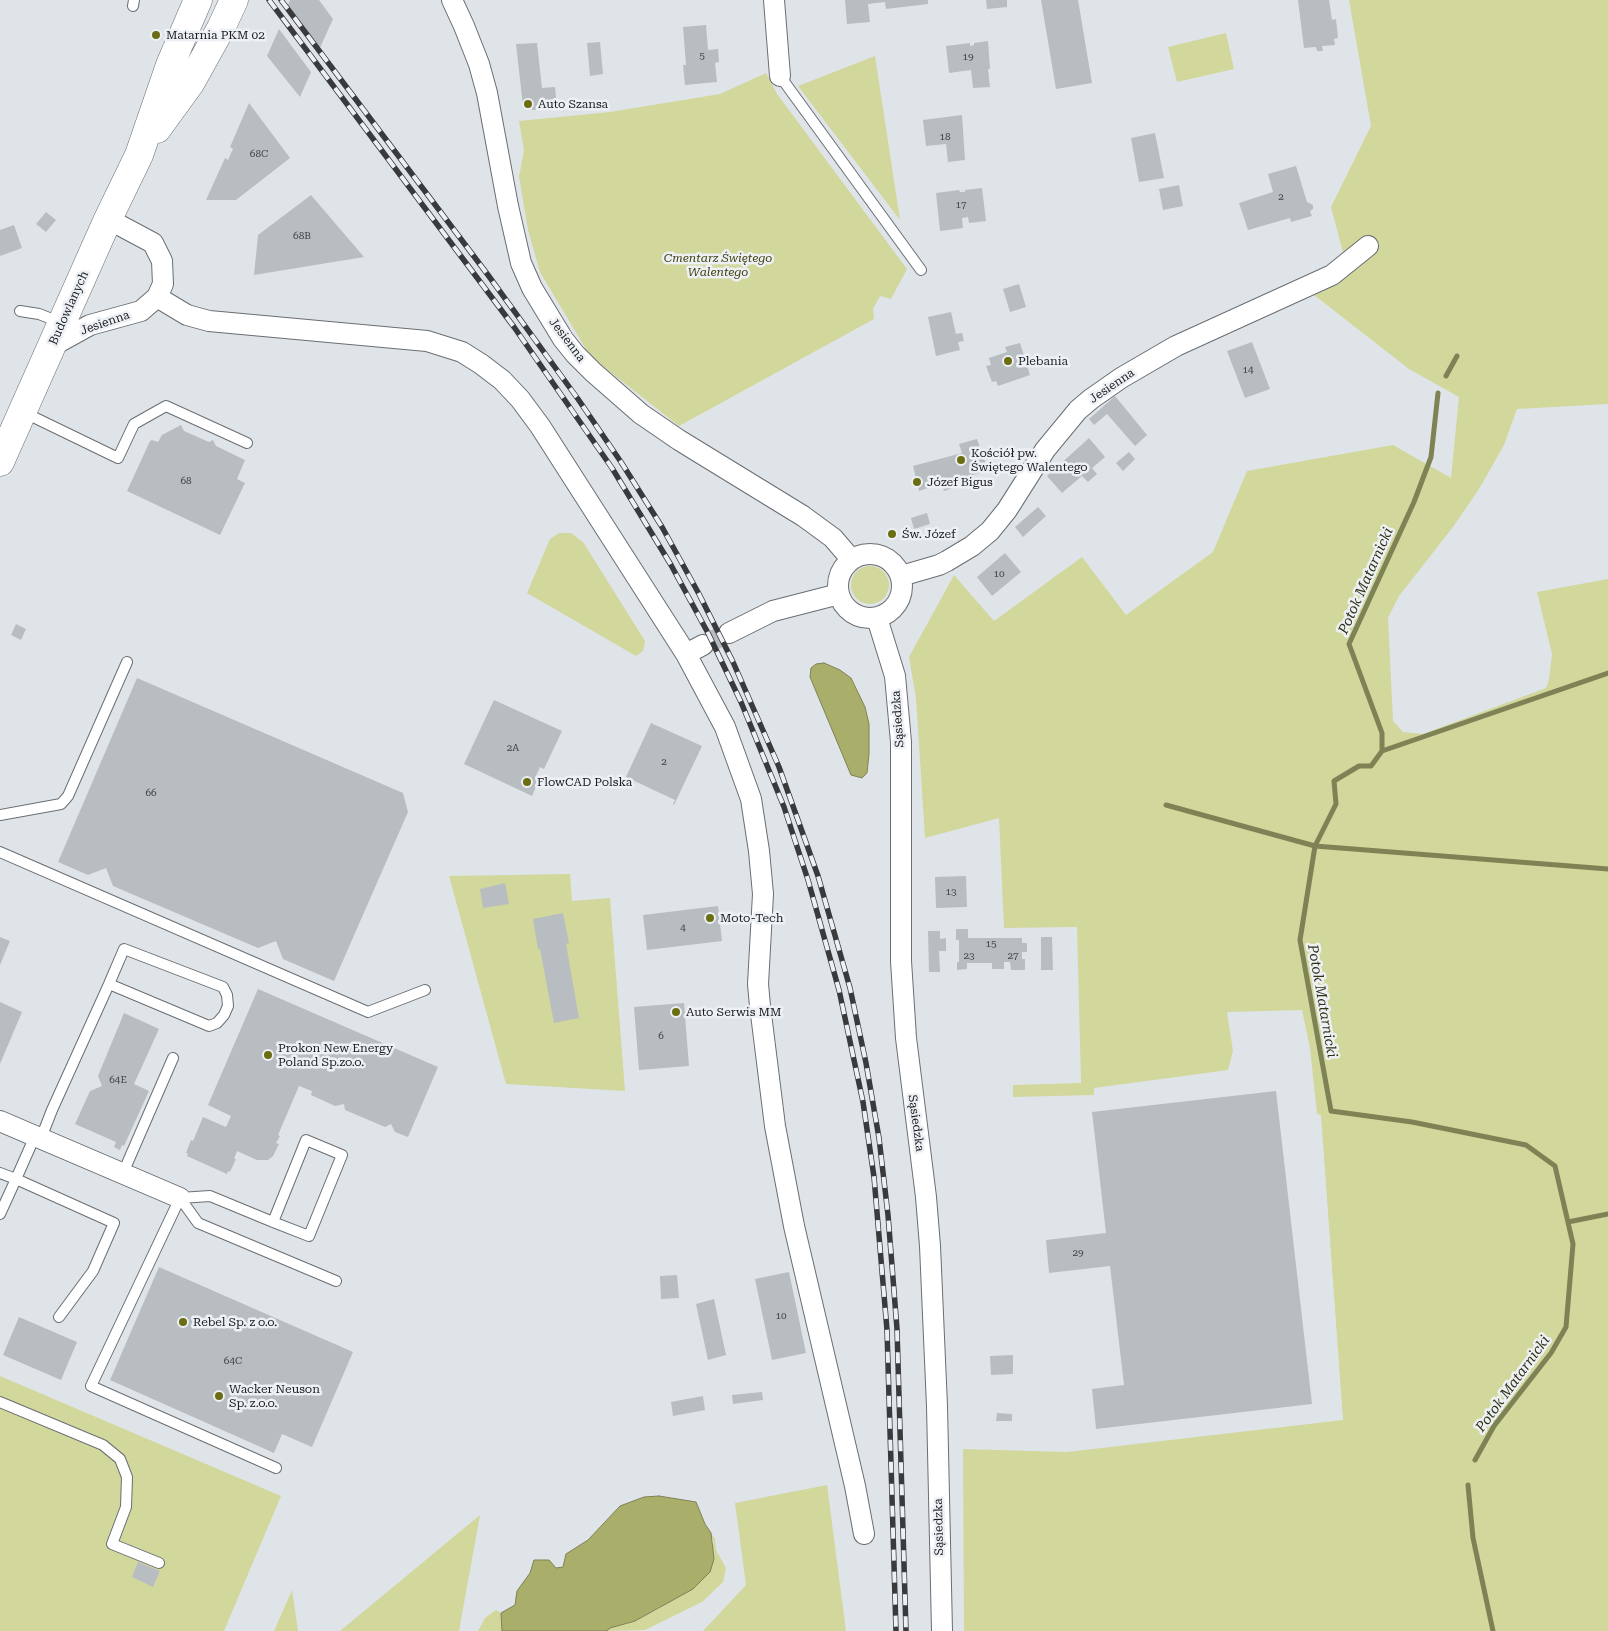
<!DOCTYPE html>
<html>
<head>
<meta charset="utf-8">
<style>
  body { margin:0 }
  canvas { display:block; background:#dfe4e9 }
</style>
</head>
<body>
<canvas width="1608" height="1631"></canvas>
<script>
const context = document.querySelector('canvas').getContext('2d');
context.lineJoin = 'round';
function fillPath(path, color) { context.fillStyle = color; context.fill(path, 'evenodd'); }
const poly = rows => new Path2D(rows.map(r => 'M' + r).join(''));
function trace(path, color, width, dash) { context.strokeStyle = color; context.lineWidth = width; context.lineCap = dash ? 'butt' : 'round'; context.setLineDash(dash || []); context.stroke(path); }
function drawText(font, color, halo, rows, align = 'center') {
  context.font = font + ' "Roboto Serif",serif'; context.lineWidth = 5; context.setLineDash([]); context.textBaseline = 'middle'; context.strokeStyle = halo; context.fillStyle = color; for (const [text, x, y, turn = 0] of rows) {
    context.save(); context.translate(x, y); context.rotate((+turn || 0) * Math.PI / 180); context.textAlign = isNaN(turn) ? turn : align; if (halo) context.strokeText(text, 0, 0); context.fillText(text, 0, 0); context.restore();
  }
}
fillPath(poly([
  [1349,0,1608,0,1608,404,1517,409,1504,445,1479,489,1453,527,1399,596,1388,618,1393,721,1403,732,1423,734,1546,688,1549,680,1552,654,1537,592,1608,579,1608,1631,964,1631,963,1449,1067,1452,1343,1420,1321,1115,1317,1114,1310,1048,1302,1010,1227,1012,1233,1051,1228,1070,1094,1088,1094,1095,1013,1097,1013,1085,1081,1083,1077,927,1004,928,999,818,925,838,916,698,909,657,954,575,994,621,1082,557,1126,615,1213,552,1247,471,1393,445,1451,478,1459,397,1409,369,1314,295,1319,284,1344,256,1331,207,1371,126],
  [1226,33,1234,69,1177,82,1168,47],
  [875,56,900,220,798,86],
  [766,73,777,94,907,269,891,299,880,296,873,309,874,319,679,426,590,356,540,272,528,230,519,177,524,150,519,121,610,112,720,94],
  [559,533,571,533,583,542,645,641,643,651,636,656,527,593,550,539],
  '851 585a19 19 0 1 1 38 0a19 19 0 1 1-38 0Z',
  [570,874,572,901,610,898,625,1091,506,1084,449,876],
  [0,1376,281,1496,224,1631,0,1631],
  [827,1485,846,1631,703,1631,746,1585,735,1503],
  [480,1515,459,1631,340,1631],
  [711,1533,715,1539,716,1550,726,1568,723,1582,702,1602,645,1630,607,1631,610,1628,635,1621,662,1607,714,1543],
  [292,1590,298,1631,274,1631],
  [496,1610,501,1613,502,1631,478,1631,485,1618]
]), '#d2d79c');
const water = poly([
  [824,663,840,670,851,678,865,707,869,724,869,754,867,773,862,778,851,775,810,677,811,668,816,664,824,663],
  [659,1496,696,1502,705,1524,711,1533,714,1559,710,1572,693,1589,635,1621,610,1628,607,1631,502,1631,501,1613,515,1605,517,1591,530,1573,534,1560,549,1560,556,1568,563,1567,566,1554,588,1540,620,1506,644,1497,659,1496]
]);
fillPath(water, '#aaae6b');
trace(water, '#7f8254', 1);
trace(poly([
  [1446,376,1457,356],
  [1438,393,1431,457,1414,502,1349,644,1382,733,1382,751,1371,766,1359,766,1334,781,1336,804,1315,846,1300,940,1331,1111,1412,1122,1526,1145,1555,1166,1573,1244,1566,1327,1551,1353,1494,1426,1475,1460],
  [1382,751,1608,673],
  [1166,805,1315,846,1608,869],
  [1568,1222,1608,1214],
  [1468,1485,1473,1538,1493,1631]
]), '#7f8254', 5);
fillPath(poly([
  [290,0,319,0,333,19,318,52,286,9],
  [845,0,928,0,928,4,886,9,885,2,868,4,870,22,847,24],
  [986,0,1007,0,1007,7,987,9],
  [1041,0,1078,0,1092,83,1056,89],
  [1298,0,1329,0,1332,20,1336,19,1338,38,1334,39,1335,45,1322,46,1323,51,1317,51,1316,47,1304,48],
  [706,25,708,50,718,49,719,62,715,63,717,82,685,85,683,65,686,65,683,27],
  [279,29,311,72,300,97,267,56],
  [988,41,990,69,988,69,990,87,973,88,971,70,949,73,946,46,970,43,970,46,974,45,974,43],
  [600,42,603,74,590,76,587,43],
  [537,43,542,88,555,87,557,108,532,110,532,105,523,106,516,44],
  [249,103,290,158,236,200,206,200,225,158,228,160,233,149,230,147],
  [962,115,965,160,948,162,946,144,926,146,923,120],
  [1155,133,1164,178,1139,182,1131,138],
  [1296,166,1307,202,1313,205,1313,209,1310,211,1312,216,1291,222,1290,218,1248,230,1239,203,1273,192,1268,174],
  [1179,185,1183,206,1163,210,1159,189],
  [982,188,986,221,969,223,968,217,962,218,963,228,940,231,936,193,959,190,960,192,965,192,965,190],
  [311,195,364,257,254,275,258,235],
  [46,212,56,220,46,232,36,224],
  [14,225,22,248,0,256,0,230],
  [1019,284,1026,307,1010,312,1003,289],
  [951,312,956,334,962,333,964,341,958,342,960,350,936,356,928,317],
  [1252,342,1270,389,1245,398,1227,351],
  [1020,343,1030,375,998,386,996,381,992,382,986,366,991,365,989,358,1007,352,1005,347],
  [1115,396,1147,435,1135,446,1107,414,1094,425,1089,419],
  [181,425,184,431,209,442,213,440,216,446,245,460,237,479,245,483,220,535,127,491,150,441,152,440,158,442,162,435],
  [1089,438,1105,457,1092,468,1097,474,1088,482,1082,476,1062,493,1047,476],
  [977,439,988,470,951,482,953,488,944,491,942,483,919,491,913,466,962,453,959,444],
  [1129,452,1135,459,1123,471,1116,463],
  [1038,507,1046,516,1023,537,1015,527],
  [927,513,930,524,914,529,911,518],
  [1005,553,1021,572,992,596,977,577],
  [16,624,26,629,21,640,11,635],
  [137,678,403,793,408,812,334,981,283,959,276,941,258,948,113,886,106,868,88,875,58,862],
  [494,700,562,731,544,769,540,767,535,778,539,780,532,796,464,764],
  [651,723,702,746,674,805,673,804,675,800,626,777],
  [966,876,967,907,936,908,935,877],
  [505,883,509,904,483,908,480,889],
  [718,906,722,941,647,950,643,915],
  [563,913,569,943,566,944,579,1018,554,1023,540,949,538,949,533,919],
  [956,929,968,929,968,938,1022,938,1022,943,1027,943,1027,952,1022,952,1022,959,1025,959,1025,970,1011,970,1010,962,1004,962,1004,969,992,969,992,963,967,963,967,969,957,970,957,962,959,962,959,940,956,940],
  [928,931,940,931,940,939,946,938,946,951,939,951,940,972,929,972],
  [0,937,10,941,0,965],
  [1041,937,1052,937,1053,970,1041,970],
  [258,989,438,1067,408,1137,395,1132,391,1124,385,1127,345,1110,344,1104,335,1106,311,1095,312,1091,299,1086,278,1135,280,1136,276,1143,279,1144,273,1156,268,1160,257,1160,237,1151,234,1159,236,1159,230,1172,228,1171,227,1174,187,1156,188,1153,186,1153,191,1140,193,1141,203,1117,226,1127,231,1116,208,1105],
  [0,1002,22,1012,0,1064],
  [684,1003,689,1066,639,1070,634,1007],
  [124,1013,159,1029,134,1084,149,1091,124,1146,122,1145,120,1150,114,1147,116,1142,75,1124,90,1091,102,1086,98,1076],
  [1276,1091,1312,1404,1096,1429,1092,1389,1124,1385,1110,1266,1049,1273,1046,1240,1106,1233,1092,1112],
  [159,1267,353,1352,312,1447,282,1434,274,1453,110,1380],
  [789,1272,806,1353,772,1360,755,1279],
  [677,1275,679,1298,661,1299,660,1276],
  [714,1299,726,1355,708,1360,696,1304],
  [19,1317,77,1342,61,1380,3,1355],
  [1013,1355,1013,1374,991,1375,990,1356],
  [762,1392,763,1400,733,1404,732,1395],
  [703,1396,705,1410,673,1416,671,1402],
  [997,1413,1012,1414,1012,1421,996,1421],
  [138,1562,160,1571,153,1587,132,1577]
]), '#b8bdc1');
trace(poly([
  [703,645,729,633]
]), '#b8bcc0', 20, [20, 10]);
const lane = poly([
  [133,6,134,0],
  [780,76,921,270],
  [20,311,39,314,62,323],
  [23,412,118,458,134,424,166,406,247,443],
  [0,815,61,804,68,796,127,662],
  [0,852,368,1012,425,990],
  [41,1138,52,1110,109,984,124,949,223,987,227,995,228,1006,224,1015,217,1023,209,1026,109,984],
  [0,1173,16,1179,35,1136],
  [123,1173,173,1058],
  [180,1198,91,1386,276,1468],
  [180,1198,210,1196,273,1222,309,1236,342,1155,306,1140,273,1222],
  [180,1198,198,1223,336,1281],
  [0,1214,16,1179,114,1223,93,1271,59,1317],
  [0,1402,103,1445,120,1459,127,1477,126,1507,112,1544,159,1563]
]);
const street = poly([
  [452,0,464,26,479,64,487,93,508,206,521,263,532,288,563,339,575,354,593,372,641,414,679,440,803,516,833,538,851,559],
  [774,0,780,76],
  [157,297,187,315,209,321,427,341,462,352,481,364,502,380,520,399,540,426,686,654,725,727,751,799,759,851,763,894,758,984,760,1006,775,1126,794,1226,855,1486,864,1534],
  [52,346,90,325,141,311,157,297,163,284,162,261,153,243,108,219],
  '838 586a32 32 0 1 1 64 0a32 32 0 1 1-64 0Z',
  [901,576,939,565,947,561,972,546,990,531,1007,510,1045,450,1078,410,1091,399,1121,378,1176,346,1332,275,1368,246],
  [877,618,895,676,901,742,901,961,906,1038,926,1197,930,1246,937,1406,942,1631],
  [729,633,773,611,839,594],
  [686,654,703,645],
  [0,1121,180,1198]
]);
const secondary = poly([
  [157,129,191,82,221,28,234,0],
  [0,462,108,219,139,155,170,65,198,0]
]);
trace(lane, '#6a6e72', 12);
trace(street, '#6a6e72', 22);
trace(secondary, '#6a6e72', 29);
trace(lane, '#fff', 10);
trace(street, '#fff', 20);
trace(secondary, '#fff', 28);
const rail = poly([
  [269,0,514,327,612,468,671,565,708,633,741,702,784,807,808,880,839,990,863,1102,874,1177,887,1330,896,1631],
  [281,0,488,275,578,399,621,462,662,527,699,594,733,662,779,767,818,876,850,988,866,1063,879,1138,888,1215,897,1329,906,1631]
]);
trace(rail, '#383a3c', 5.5);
trace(rail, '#edf1f6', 4, [11]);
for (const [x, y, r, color] of [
  [156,35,5,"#6a6d10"],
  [528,104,5,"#6a6d10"],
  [1008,361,5,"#6a6d10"],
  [961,460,5,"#6a6d10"],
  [917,482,5,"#6a6d10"],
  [892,534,5,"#6a6d10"],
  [527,782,5,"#6a6d10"],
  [710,918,5,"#6a6d10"],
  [676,1012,5,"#6a6d10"],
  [268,1055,5,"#6a6d10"],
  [183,1322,5,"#6a6d10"],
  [219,1396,5,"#6a6d10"]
]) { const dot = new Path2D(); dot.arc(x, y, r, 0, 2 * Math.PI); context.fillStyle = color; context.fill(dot); trace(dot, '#edf1f6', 2); }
drawText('10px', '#424547', null, [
  ["5",702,56],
  ["19",968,57],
  ["18",945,137],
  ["68C",259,154],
  ["2",1281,197],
  ["17",961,205],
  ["68B",302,236],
  ["14",1248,370],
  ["68",186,481],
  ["10",999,574],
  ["2A",513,748],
  ["2",664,762],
  ["66",151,793],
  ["13",951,892],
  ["4",683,928],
  ["15",991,944],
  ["23",969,956],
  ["27",1013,956],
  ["6",661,1036],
  ["64E",118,1080],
  ["29",1078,1253],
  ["10",781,1316],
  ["64C",233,1361]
]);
drawText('12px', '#1b1d1e', '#edf1f6', [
  ["Matarnia PKM 02",166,35],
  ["Auto Szansa",538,104],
  ["Plebania",1018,361],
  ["Kościół pw.",971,453],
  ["Świętego Walentego",971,467],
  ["Józef Bigus",927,482],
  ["Św. Józef",902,534],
  ["FlowCAD Polska",537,782],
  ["Moto-Tech",720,918],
  ["Auto Serwis MM",686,1012],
  ["Prokon New Energy",278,1048],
  ["Poland Sp.zo.o.",278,1062],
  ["Rebel Sp. z o.o.",193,1322],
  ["Wacker Neuson",229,1389],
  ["Sp. z.o.o.",229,1403]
], 'left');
drawText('italic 12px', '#41430e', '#edf1f6', [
  ["Cmentarz Świętego",718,258],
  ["Walentego",718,272]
]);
drawText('12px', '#1b1d1e', '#edf1f6', [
  ["Budowlanych",69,308,-66],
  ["Jesienna",105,323,-19],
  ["Jesienna",567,340,53],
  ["Jesienna",1112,386,-34],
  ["Sąsiedzka",898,719,-94],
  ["Sąsiedzka",916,1123,82],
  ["Sąsiedzka",939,1527,-91]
]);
drawText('italic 14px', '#2f3112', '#edf1f6', [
  ["Potok Matarnicki",1366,581,-66],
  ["Potok Matarnicki",1322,1001,80],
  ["Potok Matarnicki",1513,1384,-54]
]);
</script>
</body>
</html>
